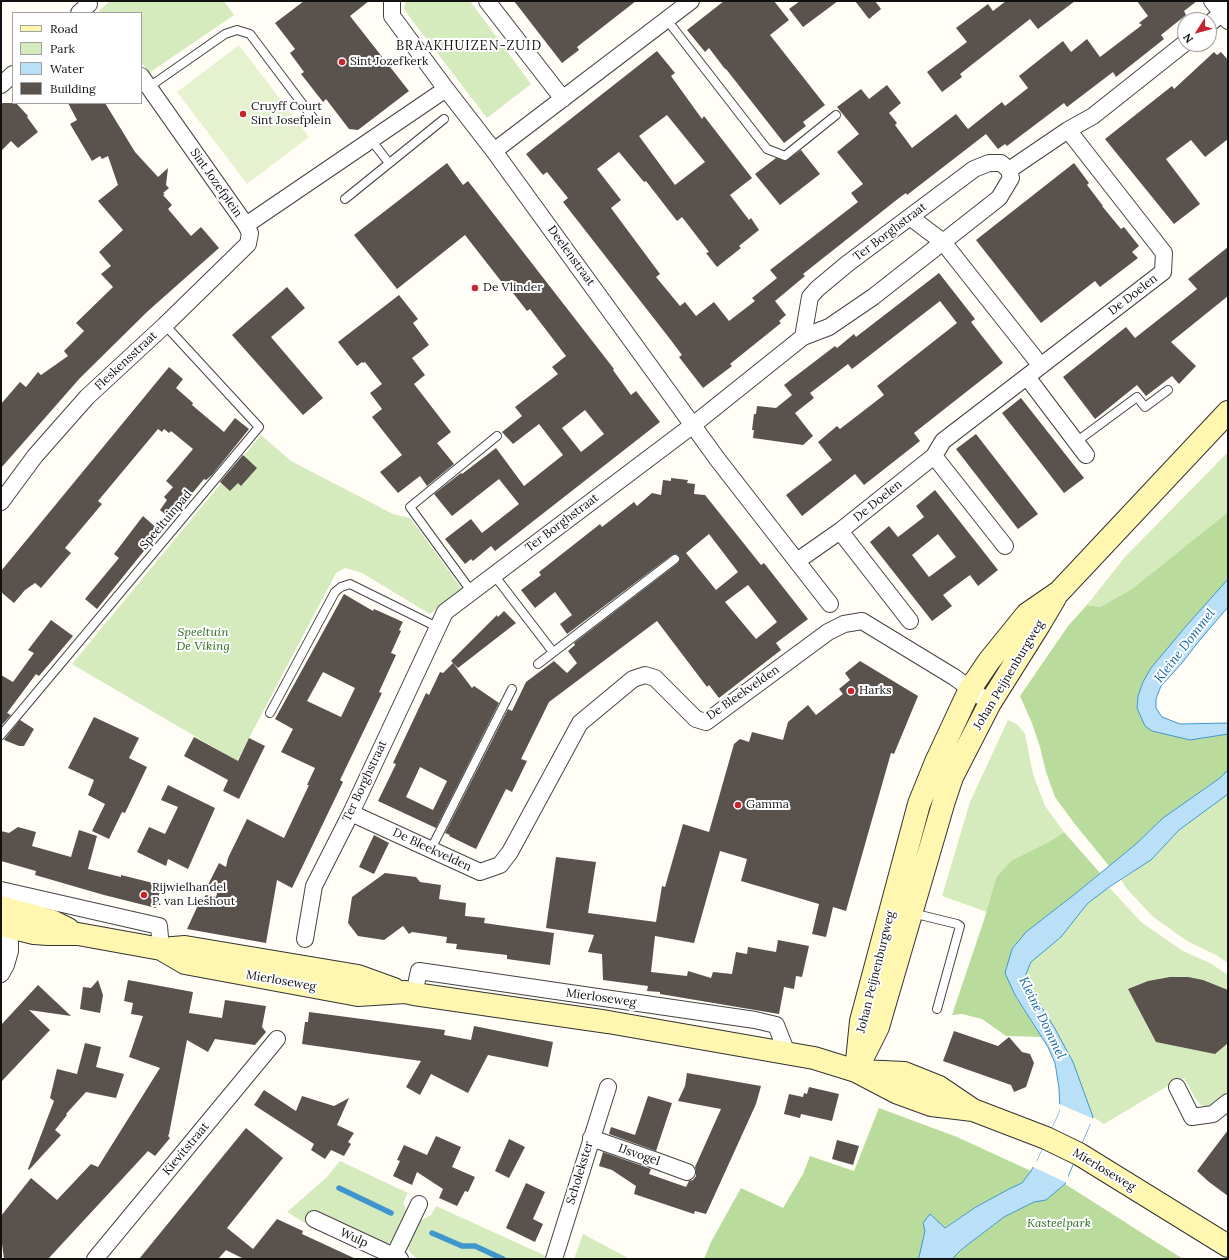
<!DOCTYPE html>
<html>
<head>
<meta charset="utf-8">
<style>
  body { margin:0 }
  #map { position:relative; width:1229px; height:1260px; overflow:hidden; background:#fffdf5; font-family:Lora,serif }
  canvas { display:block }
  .frame { position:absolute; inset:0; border:2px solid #111; pointer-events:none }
  .legend { position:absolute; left:12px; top:12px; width:130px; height:92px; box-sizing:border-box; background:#fff; border:1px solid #a0a0a0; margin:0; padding:5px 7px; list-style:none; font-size:12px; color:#111 }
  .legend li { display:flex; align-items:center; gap:8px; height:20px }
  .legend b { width:20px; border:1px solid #a0a0a0 }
  .north { position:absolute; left:1177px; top:12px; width:40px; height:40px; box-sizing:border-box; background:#fff; border:1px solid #a0a0a0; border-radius:50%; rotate:234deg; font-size:11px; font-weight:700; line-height:16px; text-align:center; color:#111 }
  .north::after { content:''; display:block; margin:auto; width:14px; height:18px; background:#c4262e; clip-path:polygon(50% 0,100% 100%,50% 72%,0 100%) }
</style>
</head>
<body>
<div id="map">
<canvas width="1229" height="1260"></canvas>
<div class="frame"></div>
<ul class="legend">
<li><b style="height:5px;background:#fff6b0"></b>Road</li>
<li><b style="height:11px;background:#d5ebbd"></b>Park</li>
<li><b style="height:11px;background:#b9e0f7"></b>Water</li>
<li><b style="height:11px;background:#5a524d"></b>Building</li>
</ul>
<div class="north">N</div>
</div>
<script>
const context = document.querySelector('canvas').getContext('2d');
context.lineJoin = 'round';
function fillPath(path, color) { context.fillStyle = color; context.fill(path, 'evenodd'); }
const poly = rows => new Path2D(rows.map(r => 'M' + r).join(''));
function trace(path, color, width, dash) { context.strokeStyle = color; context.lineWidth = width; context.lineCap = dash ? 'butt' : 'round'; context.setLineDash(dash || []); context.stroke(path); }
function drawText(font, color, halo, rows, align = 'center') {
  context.font = font + ' Lora,serif'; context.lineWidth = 4; context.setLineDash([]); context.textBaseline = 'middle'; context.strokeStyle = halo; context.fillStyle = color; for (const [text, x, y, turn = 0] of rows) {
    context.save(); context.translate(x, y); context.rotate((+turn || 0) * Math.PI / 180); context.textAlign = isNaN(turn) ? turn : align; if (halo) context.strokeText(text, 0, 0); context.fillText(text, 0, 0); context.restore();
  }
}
fillPath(poly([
  [110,1,224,1,234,15,149,73,141,62,141,13,101,13,99,11],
  [406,1,470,1,531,84,487,118,411,19,404,8],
  [261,435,291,461,393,514,410,518,462,589,430,614,362,573,345,568,336,573,237,761,72,664],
  [1228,452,1228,512,1132,589,1100,607,1087,605,1124,558],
  [1008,720,1018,725,1025,734,1033,774,1045,806,1064,832,996,878,987,912,942,896,970,802],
  [1228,794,1228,963,1216,955,1187,941,1152,916,1127,889,1121,880,1151,860,1179,830],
  [1109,887,1141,922,1183,951,1210,963,1228,975,1228,1090,1217,1106,1210,1108,1201,1105,1195,1098,1184,1078,1171,1084,1104,1124,1093,1117,1054,1027,1034,995,1026,974,1031,962,1061,937,1087,904],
  [340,1161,408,1193,403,1203,407,1212,393,1243,385,1243,314,1210,307,1224,287,1212,327,1177],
  [436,1206,546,1256,545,1259,419,1259,415,1257,409,1251,408,1242,418,1222,431,1215],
  [583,1234,630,1259,574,1259]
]), '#d5ebbd');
fillPath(poly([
  [1228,512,1228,579,1143,682,1138,696,1137,708,1145,726,1152,731,1190,740,1228,734,1228,770,1220,778,1163,818,1136,844,1109,866,1074,823,1055,797,1046,772,1040,747,1032,723,1020,696,1068,626,1087,605,1100,607,1132,589],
  [1064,832,1100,873,1075,894,1026,932,1015,996,1042,1037,1006,1036,982,1019,962,1014,952,1015,985,917,996,878,1011,861,1049,842],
  [879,1108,957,1137,1031,1171,1022,1183,1009,1189,976,1207,944,1228,930,1214,919,1257,917,1259,704,1259,711,1242,741,1188,783,1208,803,1174,810,1156,854,1171],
  [1065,1184,1183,1259,952,1259,962,1249,1004,1217,1034,1202,1046,1200]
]), '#b9dc9c');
fillPath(poly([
  [239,45,309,137,247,184,177,92]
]), '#e6f2cf');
const water = poly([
  [1228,579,1228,607,1199,641,1182,663,1161,686,1156,699,1156,708,1162,717,1180,724,1228,723,1228,734,1190,740,1152,731,1145,726,1137,708,1138,696,1143,682,1151,668,1187,625,1228,579],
  [1228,770,1228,794,1179,830,1151,860,1109,887,1087,904,1061,937,1031,962,1026,974,1034,995,1054,1027,1073,1062,1093,1117,1065,1184,1046,1200,1034,1202,1004,1217,962,1249,952,1259,917,1259,919,1257,925,1231,923,1223,930,1214,945,1228,976,1207,1009,1189,1022,1183,1031,1171,1035,1163,1037,1161,1060,1111,1059,1088,1055,1063,1048,1047,1015,995,1005,973,1012,949,1026,932,1075,894,1136,844,1163,818,1220,778,1228,770]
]);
fillPath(water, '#b9e0f7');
trace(water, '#3f96cf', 1);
fillPath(poly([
  [1057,1103,1094,1119,1093,1123,1090,1124,1068,1175,1069,1179,1067,1183,1031,1166,1033,1163,1037,1161,1060,1111]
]), '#fffdf5');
trace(poly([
  [339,1188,391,1213],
  [432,1233,462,1246,475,1246,503,1259]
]), '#3f96cf', 5.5);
fillPath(poly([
  [304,1,369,1,350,16,409,91,358,130,349,129,326,99,323,102,301,74,304,72,290,53,295,49,275,23],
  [514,1,636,1,577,47,579,50,562,63],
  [724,1,774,1,789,20,770,35,825,105,803,122,806,126,784,143,726,69,725,69,709,48,705,52,687,30],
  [800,1,838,1,803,27,789,9],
  [855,1,875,1,881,9,869,19],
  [1006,1,1075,1,1038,29,1030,19,960,74,962,77,942,92,927,72,967,42,956,28,988,4,993,11],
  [1137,1,1197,1,1184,11,1186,15,1161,35,1164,39,1116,77,1113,72,1067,107,1064,103,1007,146,1005,144,998,149,986,134,907,195,906,193,899,198,803,274,805,276,775,301,786,315,779,321,781,323,730,364,732,366,703,388,679,357,682,355,670,339,563,202,568,198,547,172,543,175,526,154,657,51,675,73,671,76,702,119,704,116,752,178,730,195,749,220,751,218,759,230,739,246,741,248,717,267,706,253,709,252,682,217,677,221,646,181,644,182,619,152,597,169,621,200,611,208,660,274,656,277,680,306,685,302,696,316,714,302,729,321,755,301,752,298,777,278,770,270,858,202,851,193,863,184,837,152,859,134,837,107,861,89,869,99,887,85,901,103,889,113,897,123,895,125,912,148,956,114,968,129,1002,102,1005,106,1028,88,1019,76,1063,41,1071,52,1087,39,1100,57,1142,25,1139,23,1148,16],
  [667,115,705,162,675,185,639,136],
  [1214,52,1217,55,1221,52,1228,60,1228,139,1205,157,1191,140,1166,159,1200,204,1174,224,1105,139,1172,86,1174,89],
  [1,103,16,103,28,116,27,117,38,132,18,148,11,141,1,151],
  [68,103,105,103,135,152,158,177,168,168,166,185,169,188,163,193,165,194,163,195,172,205,168,209,191,236,201,227,219,248,148,311,80,378,1,468,1,404,20,382,26,387,38,372,41,375,68,356,64,351,84,331,76,323,113,287,101,274,111,266,99,252,123,230,98,201,118,185,108,156,102,159,100,156,92,161,70,124,77,120],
  [801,150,820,174,780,205,755,174,776,158,786,161],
  [447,163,463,185,468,181,614,369,613,370,631,395,636,391,660,422,495,551,491,546,473,561,471,559,465,564,445,539,471,519,482,533,519,504,499,479,452,516,434,494,461,473,462,474,496,448,524,486,563,455,539,424,513,444,502,432,522,416,515,407,558,374,552,367,566,356,530,309,527,311,506,284,504,285,465,235,397,289,354,235],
  [585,410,604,434,581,452,562,428],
  [1074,163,1089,183,1087,185,1103,206,1102,206,1121,229,1124,227,1139,246,1132,252,1138,258,1100,287,1095,281,1041,323,976,240],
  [1228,247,1228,296,1171,342,1196,366,1179,384,1172,376,1146,396,1137,385,1095,419,1063,377,1126,327,1135,338,1182,301,1197,289,1188,279],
  [939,273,975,319,971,322,1003,363,914,433,920,441,864,485,855,474,802,516,786,495,832,460,818,442,837,426,840,429,884,395,877,386,957,323,940,301,852,369,848,364,810,393,814,398,795,413,813,436,803,445,753,438,754,430,752,430,754,414,756,414,757,406,776,408,792,395,784,385,835,346,837,348,854,334,856,337],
  [287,287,305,308,271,337,323,398,303,415,232,335],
  [399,295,418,319,413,323,429,345,412,358,425,375,414,384,451,432,437,443,454,464,427,486,420,476,398,493,380,472,402,455,372,417,382,409,370,393,382,384,365,362,363,363,362,362,357,366,338,342],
  [169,367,183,379,176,388,193,403,192,405,224,432,235,418,249,429,212,475,206,480,204,479,171,519,160,510,167,500,164,497,173,487,166,481,193,449,171,431,169,433,164,429,162,432,158,429,98,501,102,504,65,548,71,553,41,588,35,583,25,590,14,603,1,592,1,571],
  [1021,398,1084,478,1064,493,1002,413],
  [976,434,1038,514,1018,529,956,449],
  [243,455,257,468,241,486,238,483,230,491,220,482],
  [671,478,688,480,687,483,695,484,694,494,705,495,761,565,764,563,808,619,776,643,781,650,719,698,709,685,707,687,657,621,549,702,521,759,527,761,512,792,506,789,476,849,449,836,450,835,445,833,508,709,512,711,526,682,554,661,567,673,577,663,568,651,575,645,574,643,678,563,680,558,677,554,672,555,567,634,560,624,572,615,555,592,535,608,521,590,541,575,539,572,600,524,602,527,634,502,637,506,652,493,661,495,663,480,671,481],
  [709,534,738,572,716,590,686,553],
  [748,585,777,622,756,639,725,602],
  [935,490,998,570,978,586,970,575,943,595,952,606,932,621,870,542,889,526,898,537,924,517,916,506],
  [938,534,956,557,929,577,912,555],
  [143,516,160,531,97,609,85,599,119,558,114,554],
  [344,594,373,611,374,609,403,622,399,630,401,631,391,653,396,655,379,692,382,693,340,780,343,782,292,888,277,880,266,943,187,929,198,905,206,895,216,897,218,890,208,885,219,863,226,867,228,858,247,819,284,838,309,785,307,785,315,768,281,752,293,729,275,719],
  [323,672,355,688,341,717,307,701],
  [504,611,516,623,458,668,451,661,497,615,498,617],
  [51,620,73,636,39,676,36,674,7,713,11,715,1,726,1,675,13,682,34,653,28,650],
  [860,661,918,696,894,754,891,753,846,911,833,907,826,937,812,934,819,904,741,881,747,859,720,851,694,943,655,936,651,972,687,976,688,971,711,978,713,972,732,974,736,952,747,954,748,947,776,952,778,940,809,946,802,977,796,976,794,989,784,987,779,1014,660,994,660,992,647,991,648,986,603,980,602,954,588,952,594,935,546,928,556,857,596,862,588,913,656,922,662,886,665,887,683,824,709,832,734,744,740,739,749,742,752,732,783,740,788,722,808,705,816,715,843,694,839,689,850,680,845,673],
  [453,663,472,688,474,686,499,703,436,828,378,801,396,764,393,763,426,693,429,695,440,672,443,673],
  [420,767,447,781,433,810,406,797],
  [94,717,139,738,129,758,147,767,125,813,122,812,109,839,92,831,105,804,88,795,94,780,68,768],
  [20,720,34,729,24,746,19,746,4,740],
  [194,737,238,761,249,738,265,746,239,799,223,791,228,780,184,756],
  [168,785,215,808,188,869,168,859,166,866,137,852,149,827,165,834,178,807,161,800],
  [18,827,36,832,32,846,71,857,79,830,97,836,88,869,121,877,121,875,161,885,156,908,104,895,35,875,36,871,1,861,1,831,9,833],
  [374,835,389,843,374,874,359,867],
  [385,873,416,877,420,882,441,885,439,899,466,903,465,916,485,918,484,923,554,933,550,965,507,959,507,955,456,949,457,944,446,943,447,937,412,932,409,934,403,926,384,940,358,936,348,923,352,897],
  [1170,977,1188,977,1203,980,1228,990,1228,1043,1215,1054,1156,1042,1128,989,1148,981],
  [98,980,103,995,100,1013,80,1009,83,987,91,988],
  [128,980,193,992,189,1013,222,1018,225,1000,266,1006,262,1027,266,1032,255,1045,215,1039,208,1052,187,1040,169,1134,168,1136,170,1138,155,1156,148,1151,48,1259,4,1259,1,1236,1,1216,31,1178,57,1200,91,1164,98,1167,160,1068,129,1057,143,1016,131,1014,133,1003,124,1001],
  [38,985,71,1016,29,1010,50,1030,1,1082,1,1025],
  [309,1012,445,1030,444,1035,471,1040,474,1026,553,1042,548,1067,488,1055,468,1093,431,1074,420,1095,406,1087,421,1061,302,1044,305,1022,308,1022],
  [954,1031,998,1046,1009,1037,1022,1052,1030,1054,1034,1063,1026,1087,1014,1092,1011,1085,943,1061],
  [85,1043,101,1047,96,1067,124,1074,116,1098,86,1092,66,1114,67,1115,55,1130,61,1135,29,1170,28,1169,54,1101,50,1098,57,1069,77,1074],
  [687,1073,761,1086,756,1104,706,1214,695,1211,694,1214,634,1194,636,1186,612,1170,599,1166,603,1152,651,1169,649,1174,686,1187,689,1181,693,1180,696,1176,696,1171,695,1167,721,1109,678,1101,685,1086],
  [809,1087,839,1094,832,1121,801,1114,800,1118,784,1114,789,1094,803,1097,804,1093,807,1094],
  [264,1090,296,1111,302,1096,334,1106,349,1098,337,1125,354,1133,348,1142,351,1144,344,1156,331,1150,325,1159,311,1150,314,1144,254,1105],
  [648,1096,672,1103,656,1151,609,1134,611,1127,635,1135],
  [246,1128,283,1158,227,1228,253,1249,277,1219,303,1231,302,1234,356,1259,244,1259,226,1250,218,1259,139,1259],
  [1228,1130,1228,1196,1209,1182,1197,1171],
  [436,1136,461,1147,452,1167,475,1177,468,1192,465,1191,457,1206,439,1198,443,1189,417,1172,412,1185,393,1176,400,1161,397,1160,404,1145,427,1155],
  [509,1139,525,1147,509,1178,495,1171],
  [837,1140,859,1146,853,1165,832,1159],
  [526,1183,545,1192,533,1219,543,1224,535,1242,506,1228]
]), '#5a524d');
const lane = poly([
  [667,20,767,149,785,156,836,115],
  [149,87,225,34,237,30,250,34,313,118],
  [371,140,389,163],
  [345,199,444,119],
  [1076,442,1137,397,1145,407,1168,390],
  [494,575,553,652],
  [471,591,410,507,497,436],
  [538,664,675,559],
  [270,713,335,592,341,587,350,584,437,627],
  [1,735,259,427,165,325],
  [431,849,512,689],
  [912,913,957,924,960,926,937,1009]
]);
const street = poly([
  [487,1,563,99],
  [1212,1,1228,21],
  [79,13,89,4,86,1],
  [1209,24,1228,8],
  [141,76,246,225,446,89,392,16,392,1],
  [1,85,13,74],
  [446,89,494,151,718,460,830,604],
  [494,151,691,1],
  [1009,170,1068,130,1093,116,1185,43],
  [910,217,943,242,1041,366],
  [1027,377,1086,455],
  [934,456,1005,546],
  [1,502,35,456,87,397,165,325,248,244,250,233,246,225],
  [840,531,910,621],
  [797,561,840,531,934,456,943,441,1163,272,1164,253,1068,130],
  [351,813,480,872,500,865,510,852,580,723,633,679,645,675,655,678,696,719,706,722,828,632,844,624,862,621,954,677,990,703],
  [1,890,159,926,161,949],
  [305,939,314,886,351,813,445,612,693,425,803,337,829,327,873,297,999,198,1011,178,1009,170,1001,163,989,163,974,169,847,264,817,289,810,297,803,337],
  [1,974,6,965,10,951,10,927,5,919],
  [414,994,419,971,755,1020,776,1025,787,1053],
  [1177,1087,1192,1117,1213,1114,1228,1102],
  [591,1138,657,1161,687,1172],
  [314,1219,400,1259],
  [394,1256,419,1204],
  [95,1259,277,1039],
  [554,1259,608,1087]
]);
const secondary = poly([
  [1,907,52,921,68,929],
  [1,925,34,933,48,934,78,934,161,949,185,947,358,976,394,989],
  [161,949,185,963,358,995,405,992,414,994,608,1022,814,1058,856,1071,898,1093,931,1105,973,1110],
  [862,1059,878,1027,944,801,952,777,990,703,1039,625,1055,598],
  [856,1071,861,1021,919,804,936,762,970,689,989,661,1027,614,1059,592,1228,412],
  [862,1071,904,1073,939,1087,973,1110,1046,1138,1079,1154,1228,1246]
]);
trace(lane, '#444', 10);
trace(street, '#444', 18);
trace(secondary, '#333', 24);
trace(lane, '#fff', 8);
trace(street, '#fff', 16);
trace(secondary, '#fff6b0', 22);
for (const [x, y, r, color] of [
  [342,62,4,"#c4262e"],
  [243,114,4,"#c4262e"],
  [475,288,4,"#c4262e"],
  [851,691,4,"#c4262e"],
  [738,805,4,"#c4262e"],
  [144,895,4,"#c4262e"]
]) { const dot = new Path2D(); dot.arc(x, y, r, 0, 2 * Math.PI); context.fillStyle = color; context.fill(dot); trace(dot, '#fff', 1.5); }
drawText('12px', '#111', '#fff', [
  ["Sint Jozefkerk",350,62],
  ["Cruyff Court",251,107],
  ["Sint Josefplein",251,121],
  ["De Vlinder",483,288],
  ["Harks",859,691],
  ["Gamma",746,805],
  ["Rijwielhandel",152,888],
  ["P. van Lieshout",152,902]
], 'left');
drawText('12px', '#111', '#fff', [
  ["Sint Jozefplein",216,183,55],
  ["Ter Borghstraat",890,232,-37],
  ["Deelenstraat",571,256,54],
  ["De Doelen",1133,295,-38],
  ["Fleskensstraat",126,361,-43],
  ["De Doelen",878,501,-39],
  ["Speeltuinpad",166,520,-50],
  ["Ter Borghstraat",562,523,-37],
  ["Johan Peijnenburgweg",1009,675,-59],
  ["De Bleekvelden",743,693,-35],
  ["Ter Borghstraat",365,781,-65],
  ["De Bleekvelden",432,850,25],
  ["Johan Peijnenburgweg",876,972,-76],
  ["Mierloseweg",281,981,10],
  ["Mierloseweg",601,998,8],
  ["Kievitstraat",186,1149,-50],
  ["IJsvogel",639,1155,19],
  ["Mierloseweg",1104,1170,31],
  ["Scholekster",580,1173,-73],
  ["Wulp",354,1238,25]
]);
drawText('italic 12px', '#2f6b1f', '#fff', [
  ["Speeltuin",203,633],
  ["De Viking",203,647],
  ["Kasteelpark",1059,1224]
]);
context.letterSpacing = '1px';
drawText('13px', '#111', '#fff', [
  ["BRAAKHUIZEN-ZUID",469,46]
]);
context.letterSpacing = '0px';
drawText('italic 13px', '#1768a6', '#fff', [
  ["Kleine Dommel",1185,646,-52],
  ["Kleine Dommel",1042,1018,64]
]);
</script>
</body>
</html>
